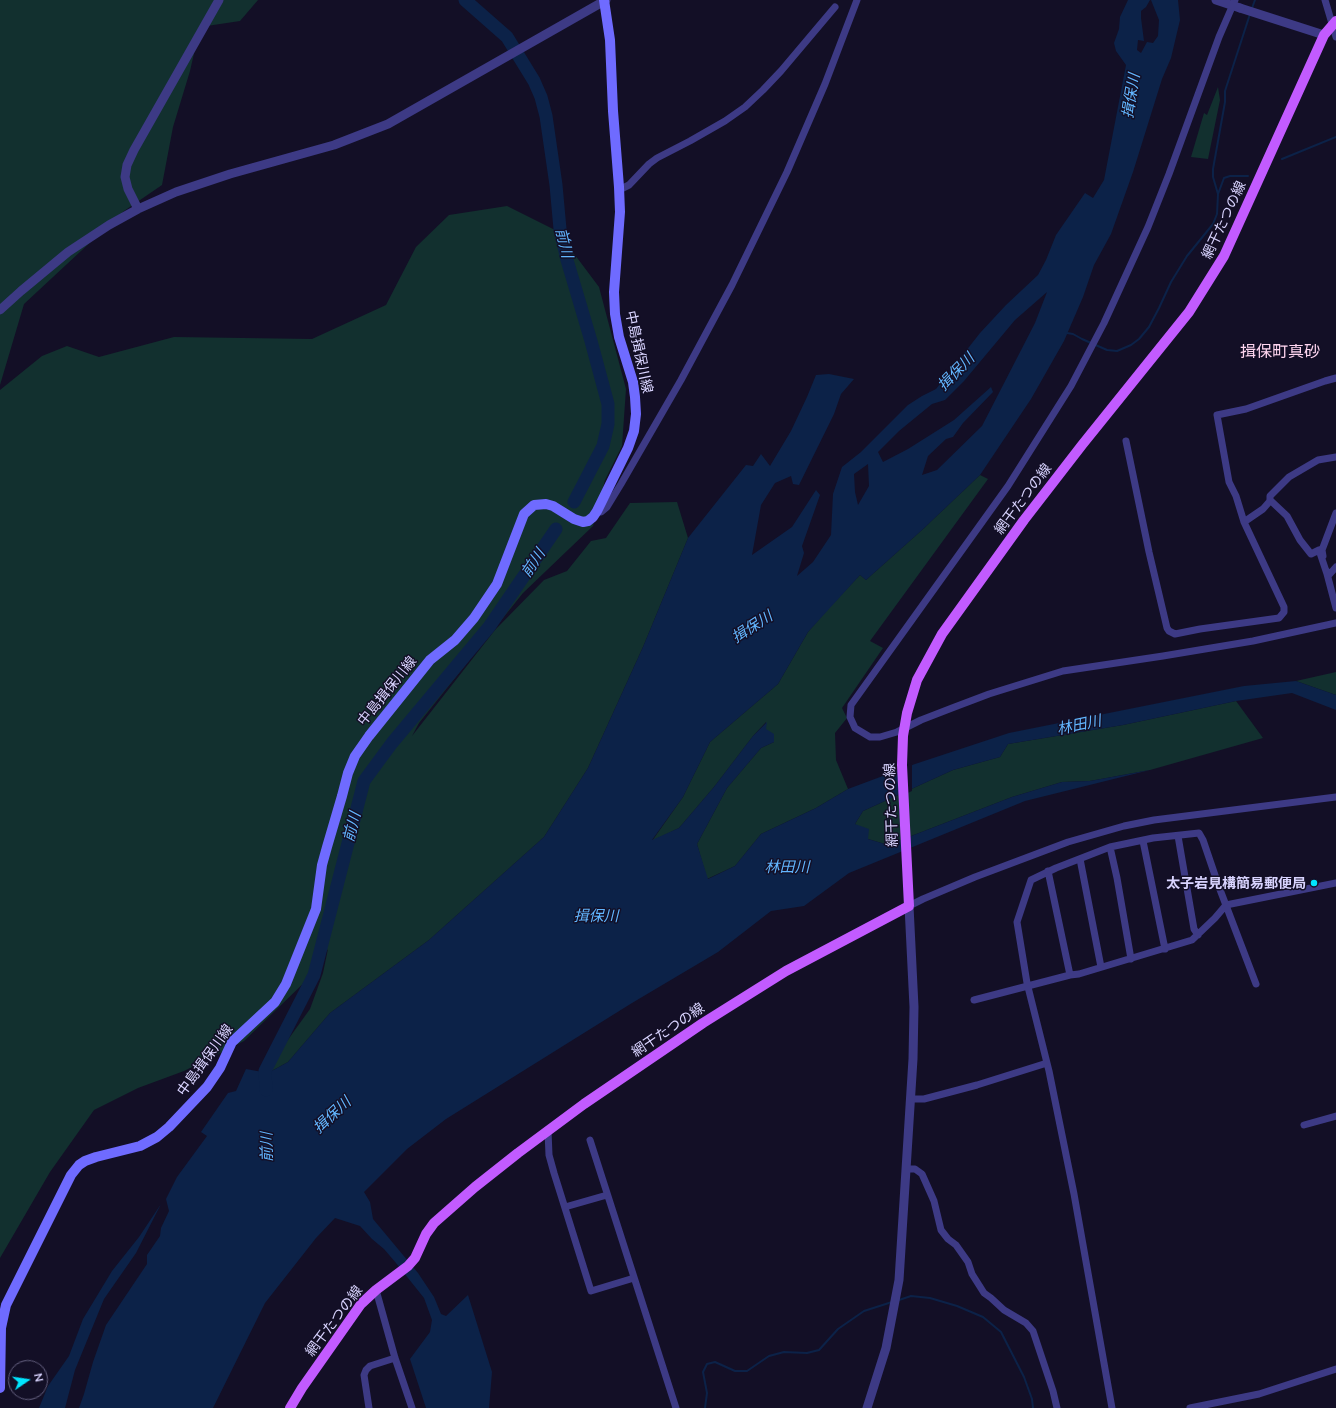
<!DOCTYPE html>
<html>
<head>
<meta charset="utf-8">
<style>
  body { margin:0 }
  #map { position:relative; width:1336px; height:1408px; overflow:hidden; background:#130f26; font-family:Lato,sans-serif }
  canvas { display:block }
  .north { position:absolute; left:8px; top:1360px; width:40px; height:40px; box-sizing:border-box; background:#130f26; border:1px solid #625e7d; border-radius:50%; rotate:77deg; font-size:11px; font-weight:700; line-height:16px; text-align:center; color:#d9d4ff }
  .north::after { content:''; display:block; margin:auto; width:14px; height:18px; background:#00e5ff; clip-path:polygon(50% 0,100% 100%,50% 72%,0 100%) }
</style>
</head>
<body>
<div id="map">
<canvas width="1336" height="1408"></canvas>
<div class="north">N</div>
</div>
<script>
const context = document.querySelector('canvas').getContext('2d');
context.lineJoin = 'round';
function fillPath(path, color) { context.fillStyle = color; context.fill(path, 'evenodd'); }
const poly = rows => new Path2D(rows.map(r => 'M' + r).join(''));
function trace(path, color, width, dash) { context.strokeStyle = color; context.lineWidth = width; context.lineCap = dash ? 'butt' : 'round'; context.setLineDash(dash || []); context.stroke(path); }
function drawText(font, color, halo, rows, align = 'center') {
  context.font = font + ' Lato,"Noto Sans JP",sans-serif'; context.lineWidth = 3; context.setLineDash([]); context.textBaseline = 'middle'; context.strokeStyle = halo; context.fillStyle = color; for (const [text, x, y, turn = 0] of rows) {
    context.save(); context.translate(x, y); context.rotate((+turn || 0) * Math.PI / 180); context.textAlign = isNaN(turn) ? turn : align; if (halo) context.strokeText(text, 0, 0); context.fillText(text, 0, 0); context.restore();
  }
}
fillPath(poly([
  [0,0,258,0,240,21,200,27,190,71,173,127,162,185,124,211,24,304,0,385],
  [1218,87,1220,100,1208,159,1191,157,1204,113,1207,115],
  [507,206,557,231,599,287,626,389,622,446,605,480,593,526,523,593,419,723,412,736,495,630,544,580,567,571,591,541,606,538,630,503,677,502,688,538,643,647,588,768,544,837,429,940,330,1013,288,1062,268,1073,263,1068,268,1059,287,1041,310,1009,323,973,328,949,312,975,244,1041,184,1071,138,1088,94,1110,50,1172,0,1258,0,390,42,356,67,346,99,357,174,337,312,339,386,305,416,247,449,215],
  [980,475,988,479,870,641,883,648,842,708,847,718,835,733,836,760,848,789,816,808,761,834,735,866,707,879,697,844,727,788,761,748,774,742,765,729,766,722,753,736,714,787,679,828,652,841,683,797,710,742,778,684,808,632,829,608,860,575,866,580,922,530],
  [1336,672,1336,695,1296,681],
  [1236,701,1263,738,1150,770,1090,781,1062,782,1012,797,888,845,868,839,855,824,863,811,953,770,1000,757,1008,744,1123,725]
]), '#12302f');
fillPath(poly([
  [1128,0,1150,0,1146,7,1141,11,1141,18,1144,41,1138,40,1137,50,1141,53,1147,42,1153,43,1158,36,1159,20,1151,0,1178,0,1180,20,1171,58,1162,79,1133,172,1111,234,1094,265,1083,297,1064,341,1031,399,980,475,922,530,866,580,860,575,808,632,778,684,710,742,683,797,652,840,679,828,714,787,753,736,767,722,766,729,774,734,774,742,761,748,727,788,697,844,708,879,735,866,761,834,816,808,848,789,915,764,1009,733,1244,686,1296,681,1336,695,1336,710,1292,693,1236,701,1123,725,1008,744,1000,757,953,770,863,811,855,824,869,829,868,839,888,845,1012,797,1062,782,1090,781,1150,770,1025,801,849,873,804,906,771,911,718,952,632,1003,446,1119,407,1149,364,1192,370,1202,373,1219,418,1273,434,1297,441,1314,446,1316,468,1295,492,1372,489,1408,426,1408,410,1359,430,1332,432,1320,424,1298,396,1263,384,1249,372,1239,360,1226,335,1218,316,1238,265,1303,213,1408,79,1408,84,1394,93,1362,106,1325,147,1264,147,1255,160,1236,161,1228,169,1211,166,1199,177,1177,207,1136,201,1132,228,1093,236,1091,246,1069,268,1073,288,1062,330,1013,429,940,544,837,588,768,643,647,688,538,746,465,753,466,761,454,770,466,791,431,807,397,816,375,829,374,854,379,841,394,834,414,799,485,793,484,791,476,775,483,761,505,752,555,792,527,816,490,820,495,802,546,804,553,797,576,813,562,831,535,833,494,842,467,861,452,908,405,922,396,936,389,980,333,1006,305,1038,275,1046,260,1056,235,1085,193,1093,198,1104,180,1126,65,1116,51,1114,43,1119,29,1120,17],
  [1047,292,1035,323,982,426,937,470,922,475,928,456,946,439,953,437,963,423,993,392,991,387,954,420,908,449,883,462,878,452,899,431,932,404,945,400,964,381,1015,320],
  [868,464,869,486,858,505,855,492,854,474],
  [161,1204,136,1253,104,1299,75,1370,65,1408,39,1408,48,1386,69,1356,83,1319,112,1271,139,1237]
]), '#0c2248');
fillPath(poly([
  [912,763,912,791,901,796,900,767]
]), '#130f26');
trace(poly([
  [1252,8,1255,0],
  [1282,159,1336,137],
  [1218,194,1213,177,1213,169,1225,102,1225,91,1250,14],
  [1067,333,1073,334,1082,339,1107,350,1117,351,1131,345,1139,339,1149,327,1159,308,1171,282,1187,256,1213,224,1217,214,1218,194,1224,178,1230,176,1248,176],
  [899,1300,911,1296,930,1298,957,1306,983,1317,1001,1332,1024,1377,1032,1399,1033,1408],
  [705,1408,707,1393,703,1372,707,1364,715,1362,735,1371,747,1371,769,1356,784,1352,807,1353,819,1350,838,1329,864,1311,892,1302]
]), '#0c2248', 2);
trace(poly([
  [465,0,507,37,534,81,541,97,546,116,556,185,560,229,567,260,591,341,608,404,608,424,603,446,574,502],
  [266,1090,265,1071,314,975,364,781,392,743,489,627,556,529]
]), '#0c2248', 13);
trace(poly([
  [1235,0,1219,37,1169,174,1148,227,1104,323,1071,386,1008,486,851,705,850,717,855,728,870,737,880,737,897,732,921,720,952,708,989,694,1063,671,1163,656,1253,641,1336,623],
  [1325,0,1336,37],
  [619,187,623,188,629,185,649,164,657,158,690,141,725,121,745,107,763,90,781,71,835,7],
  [1126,441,1149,552,1167,628,1169,631,1175,634,1200,629,1279,618,1284,612,1284,607,1244,522,1236,496,1229,482,1217,415,1246,409,1325,381,1336,378],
  [1270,500,1287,516,1300,540,1311,554,1319,550,1327,574],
  [597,511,601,512,607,507,621,484,681,380,732,285,787,172,825,84,857,0],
  [1244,522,1263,509,1270,501,1270,496,1289,477,1318,460,1336,457],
  [1323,556,1322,550,1336,513],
  [1326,570,1336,608],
  [1328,576,1336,567],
  [1178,836,1194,929,1198,935],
  [1143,841,1165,949],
  [1110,847,1117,878,1131,959],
  [1080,859,1101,967],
  [1048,871,1070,975],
  [909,906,923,899,975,877,1068,842,1124,826,1154,820,1336,797],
  [974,1000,1070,975,1079,974,1192,940,1215,918,1226,905,1336,883],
  [911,1099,924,1099,977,1085,1047,1063],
  [1304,1125,1336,1116],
  [548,1131,549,1155,554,1173,591,1291,634,1278],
  [590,1140,676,1408],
  [907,1169,915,1169,922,1174,934,1201,941,1230,948,1239,956,1245,968,1262,972,1274,984,1293,991,1298,1004,1310,1026,1323,1033,1331,1053,1391,1057,1408],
  [565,1207,607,1195],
  [376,1290,395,1358,412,1408],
  [369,1408,364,1375,366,1370,370,1366,395,1358],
  [1112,1408,1074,1194,1049,1071,1027,983,1017,922,1031,880,1056,868,1110,847,1153,838,1199,833,1203,840,1219,887,1256,984],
  [1190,1408,1259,1394,1336,1369]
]), '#3d3a85', 7);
trace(poly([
  [1240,8,1324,35],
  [138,209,128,189,125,177,127,165,134,150,219,0],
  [0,310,21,291,68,252,109,225,138,209,176,192,230,174,334,145,388,124,606,0],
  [867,1408,886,1348,899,1280,913,1059,914,1007,909,906]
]), '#3d3a85', 9);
trace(poly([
  [0,1388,1,1328,6,1305,71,1175,79,1165,85,1161,96,1157,140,1146,157,1137,169,1127,207,1087,220,1068,232,1042,275,1002,286,984,316,909,322,865,327,847,342,796,348,773,355,756,369,736,430,660,455,640,474,618,497,584,524,514,534,505,546,504,553,506,574,519,583,522,588,521,593,517,597,511,628,448,634,431,636,414,635,397,633,382,619,337,615,314,614,292,620,212,619,187,613,111,610,40,604,0]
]), '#6f6bff', 10);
trace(poly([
  [290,1408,302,1388,361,1304,376,1290,408,1266,415,1258,426,1234,434,1223,475,1187,518,1153,584,1104,703,1023,786,971,909,906,902,765,903,736,907,713,917,680,942,634,1024,520,1082,445,1189,312,1224,256,1324,35,1336,21]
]), '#c25bff', 10);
trace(poly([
  [1216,0,1240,8]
]), '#3d3a85', 9);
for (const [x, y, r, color] of [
  [1314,883,4,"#00e5ff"]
]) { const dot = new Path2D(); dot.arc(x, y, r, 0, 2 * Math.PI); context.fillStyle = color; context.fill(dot); trace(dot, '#130f26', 1.5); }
drawText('14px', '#d9d4ff', '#130f26', [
  ["網干たつの線",1224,220,-65],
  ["中島揖保川線",639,352,78],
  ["網干たつの線",1023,499,-53],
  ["中島揖保川線",387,691,-51],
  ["網干たつの線",891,805,-92],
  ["網干たつの線",668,1030,-34],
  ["中島揖保川線",205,1060,-54],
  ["網干たつの線",334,1321,-53]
]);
drawText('bold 14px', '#d9d4ff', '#130f26', [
  ["太子岩見構簡易郵便局",1306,883]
], 'right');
drawText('italic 15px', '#62b6ff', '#130f26', [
  ["揖保川",1131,96,-81],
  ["前川",564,243,76],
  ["揖保川",956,372,-46],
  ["前川",533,563,-56],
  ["揖保川",752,627,-33],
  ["林田川",1079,725,-12],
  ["前川",352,827,-76],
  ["林田川",787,867],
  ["揖保川",596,916],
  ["揖保川",332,1115,-43],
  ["前川",267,1147,-91]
]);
drawText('16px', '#ffd6f0', '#130f26', [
  ["揖保町真砂",1280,352]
]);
</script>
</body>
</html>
